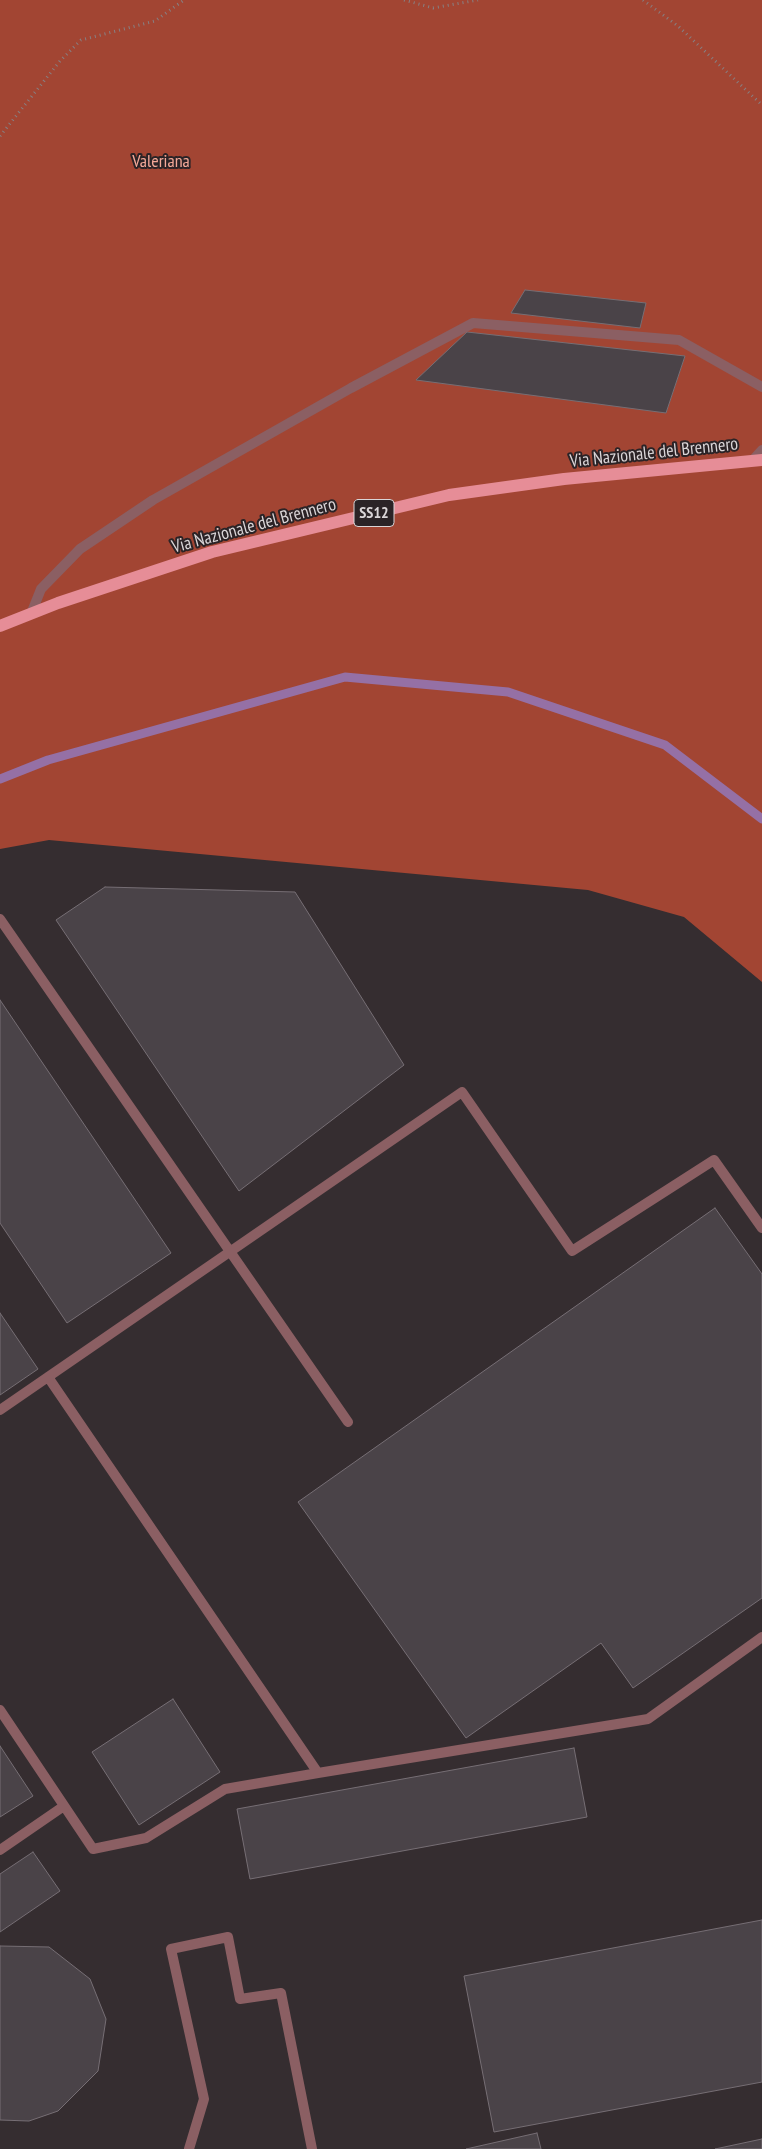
<!DOCTYPE html>
<html>
<head>
<meta charset="utf-8">
<style>
  body { margin:0 }
  canvas { display:block; background:#352d30 }
</style>
</head>
<body>
<canvas width="762" height="2149"></canvas>
<script>
const context = document.querySelector('canvas').getContext('2d');
context.lineJoin = 'round';
function fillPath(path, color) { context.fillStyle = color; context.fill(path, 'evenodd'); }
const poly = rows => new Path2D(rows.map(r => 'M' + r).join(''));
function trace(path, color, width, dash) { context.strokeStyle = color; context.lineWidth = width; context.lineCap = dash ? 'butt' : 'round'; context.setLineDash(dash || []); context.stroke(path); }
function drawText(font, color, halo, rows, align = 'center') {
  context.font = font + ' "PT Sans Narrow",sans-serif'; context.lineWidth = 4; context.setLineDash([]); context.textBaseline = 'middle'; context.strokeStyle = halo; context.fillStyle = color; for (const [text, x, y, turn = 0] of rows) {
    context.save(); context.translate(x, y); context.rotate((+turn || 0) * Math.PI / 180); context.textAlign = isNaN(turn) ? turn : align; if (halo) context.strokeText(text, 0, 0); context.fillText(text, 0, 0); context.restore();
  }
}
fillPath(poly([
  [0,0,762,0,762,982,684,917,588,890,49,840,0,849]
]), '#a24533');
trace(poly([
  [0,779,48,760,345,677,508,692,665,745,762,819]
]), '#9570a5', 9);
const building = poly([
  [525,290,646,303,640,328,511,313,525,290],
  [467,332,685,356,666,413,416,380,467,332],
  [105,887,295,892,404,1065,239,1191,56,920,105,887],
  [0,1000,171,1253,67,1323,0,1223,0,1000],
  [715,1208,762,1274,762,1598,633,1688,601,1643,466,1738,298,1502,715,1208],
  [0,1313,38,1369,0,1395,0,1313],
  [173,1699,220,1772,139,1825,92,1752,173,1699],
  [0,1746,33,1796,0,1817,0,1746],
  [574,1748,587,1817,250,1879,237,1809,574,1748],
  [33,1852,60,1891,0,1932,0,1874,33,1852],
  [762,1920,762,2082,494,2132,464,1976,762,1920],
  [0,1946,49,1947,90,1979,106,2019,98,2071,58,2111,29,2121,0,2120,0,1946],
  [537,2133,541,2149,466,2149,537,2133],
  [762,2139,762,2149,715,2149,762,2139]
]);
fillPath(building, '#4a4348');
trace(building, '#766e74', 1);
trace(poly([
  [404,0,433,8,478,0],
  [643,0,678,26,762,105],
  [0,136,60,61,81,40,155,21,184,0]
]), '#878083', 3, [1, 4]);
trace(poly([
  [752,461,762,450],
  [31,614,41,589,80,549,153,500,351,388,473,323,679,340,762,387],
  [0,919,348,1422],
  [48,1377,318,1773,648,1719,762,1637],
  [0,1410,462,1092,572,1251,714,1160,762,1228],
  [0,1710,93,1849,146,1838,225,1789,318,1773],
  [0,1850,64,1806],
  [189,2149,204,2099,171,1949,228,1937,240,1999,281,1993,312,2149]
]), '#8b5f63', 10);
trace(poly([
  [0,626,58,603,212,552,449,495,564,479,762,460]
]), '#e68d97', 12);
for (const [x, y, w] of [
  [374,513,40]
]) { const box = new Path2D(); box.roundRect(x - w / 2, y - 13.5, w, 27, 4); context.fillStyle = '#2b2326'; context.fill(box); trace(box, '#dad5d7', 1); }
drawText('bold 16px', '#dad5d7', null, [
  ["SS12",374,513]
]);
drawText('18px', '#f5a998', '#2b2326', [
  ["Valeriana",161,162]
]);
drawText('18px', '#dad5d7', '#2b2326', [
  ["Via Nazionale del Brennero",654,453,-6],
  ["Via Nazionale del Brennero",254,526,-15]
]);
</script>
</body>
</html>
